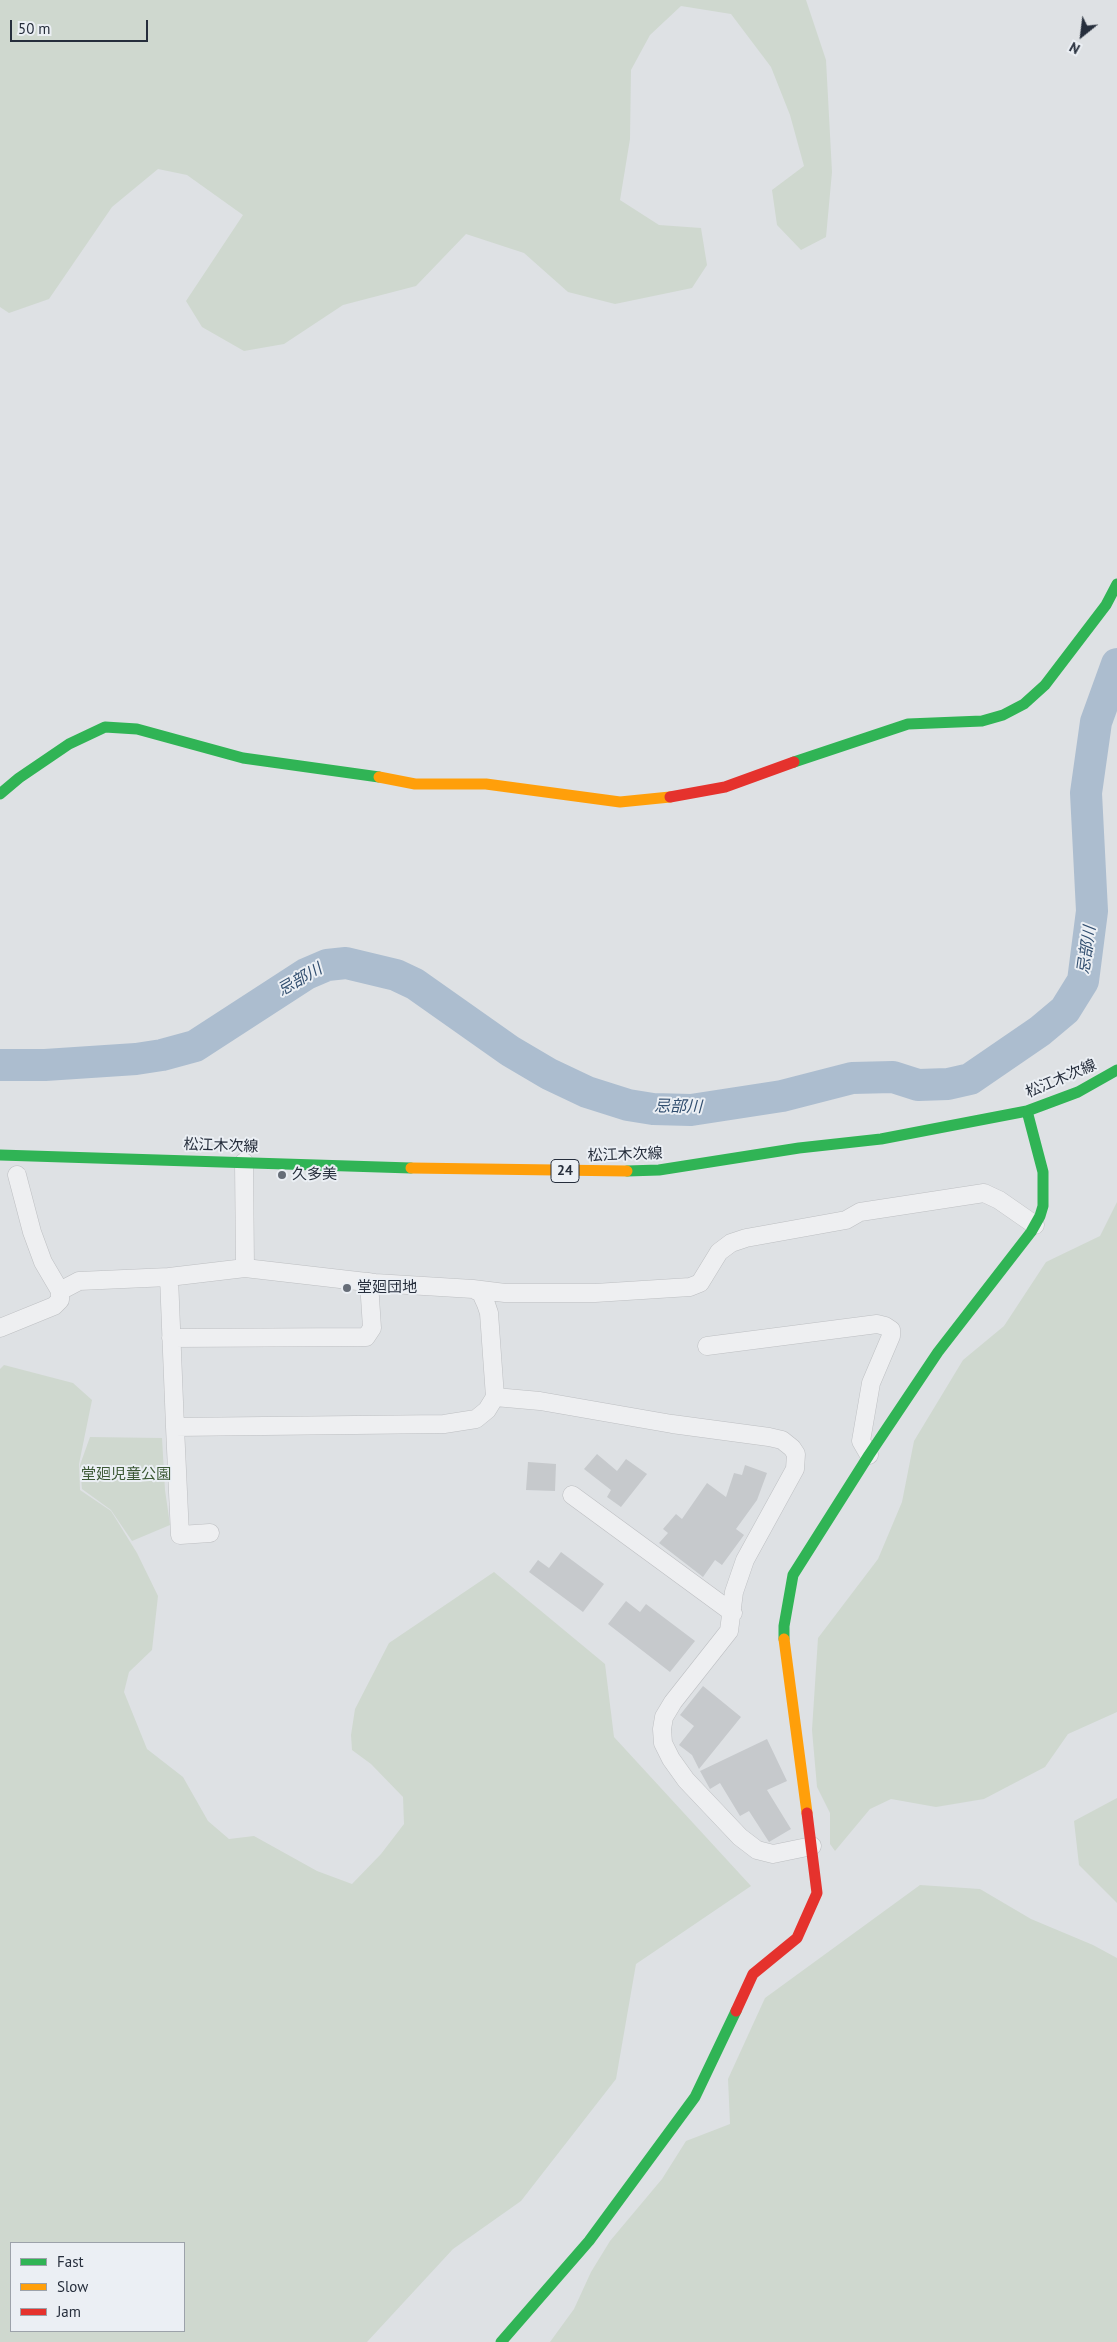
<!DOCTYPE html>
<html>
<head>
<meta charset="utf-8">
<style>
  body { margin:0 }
  #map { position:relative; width:1117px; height:2342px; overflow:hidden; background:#dee1e4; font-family:"PT Sans",sans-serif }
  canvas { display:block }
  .legend { position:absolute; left:10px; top:2242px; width:175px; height:90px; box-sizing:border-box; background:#ebeff4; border:1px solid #9ca2aa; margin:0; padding:6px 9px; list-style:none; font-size:15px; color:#262e3c }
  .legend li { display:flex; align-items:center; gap:10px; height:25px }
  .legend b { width:25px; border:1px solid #9ca2aa }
  .north { position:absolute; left:1057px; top:10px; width:50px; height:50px; -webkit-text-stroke:4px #ebeff4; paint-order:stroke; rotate:209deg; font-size:14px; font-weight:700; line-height:20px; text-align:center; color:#262e3c }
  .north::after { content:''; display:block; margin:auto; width:18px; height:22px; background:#262e3c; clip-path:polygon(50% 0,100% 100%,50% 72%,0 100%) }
  .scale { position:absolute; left:10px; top:20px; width:138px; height:22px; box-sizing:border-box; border:2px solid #262e3c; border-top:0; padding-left:6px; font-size:15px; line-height:18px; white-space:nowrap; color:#262e3c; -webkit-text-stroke:4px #ebeff4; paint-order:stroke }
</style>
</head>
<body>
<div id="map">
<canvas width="1117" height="2342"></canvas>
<ul class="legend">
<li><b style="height:6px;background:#30b455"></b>Fast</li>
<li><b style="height:6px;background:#ff9f0a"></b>Slow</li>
<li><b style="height:6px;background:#e5322d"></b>Jam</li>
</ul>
<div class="north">N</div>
<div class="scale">50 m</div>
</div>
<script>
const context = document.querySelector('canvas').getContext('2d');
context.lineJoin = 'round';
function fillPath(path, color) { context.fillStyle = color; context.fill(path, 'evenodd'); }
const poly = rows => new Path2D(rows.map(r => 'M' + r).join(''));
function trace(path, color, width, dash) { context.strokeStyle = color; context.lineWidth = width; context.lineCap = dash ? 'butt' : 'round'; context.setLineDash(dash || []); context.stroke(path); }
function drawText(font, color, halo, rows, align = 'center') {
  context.font = font + ' "PT Sans","Noto Sans JP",sans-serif'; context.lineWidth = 4; context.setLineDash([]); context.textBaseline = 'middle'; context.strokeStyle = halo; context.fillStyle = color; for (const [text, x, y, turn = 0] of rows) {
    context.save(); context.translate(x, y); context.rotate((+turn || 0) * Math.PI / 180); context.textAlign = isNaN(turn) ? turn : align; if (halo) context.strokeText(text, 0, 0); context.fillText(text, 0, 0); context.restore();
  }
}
fillPath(poly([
  [0,0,806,0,826,60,832,172,826,237,801,250,777,225,772,190,804,166,790,115,771,67,731,14,681,6,650,35,631,70,630,139,620,200,659,225,701,228,707,265,692,288,615,304,568,292,524,253,466,234,416,286,343,305,284,344,244,351,202,327,186,301,243,215,187,175,158,169,112,207,49,299,9,313,0,307],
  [1117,1202,1117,1712,1068,1734,1045,1767,984,1799,936,1807,891,1799,870,1809,835,1851,830,1844,830,1813,817,1787,812,1730,818,1638,878,1559,902,1502,914,1441,963,1360,1004,1326,1046,1262,1100,1236],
  [4,1365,73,1383,92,1400,79,1464,80,1490,111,1511,137,1553,158,1596,152,1650,129,1672,124,1692,147,1749,183,1777,208,1821,229,1839,254,1836,317,1871,352,1884,381,1854,404,1824,403,1797,371,1764,352,1750,351,1735,355,1709,389,1643,494,1572,605,1664,614,1737,751,1886,636,1964,616,2079,521,2201,453,2249,367,2342,0,2342,0,1369],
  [11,2243,184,2243,184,2331,11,2331],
  [90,1437,162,1438,165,1490,170,1525,132,1541,111,1510,82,1489,80,1465],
  [1117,1798,1117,1903,1079,1865,1074,1821],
  [920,1885,980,1889,1031,1919,1093,1945,1117,1958,1117,2342,550,2342,574,2309,591,2272,610,2241,662,2179,686,2141,730,2124,728,2079,765,1998]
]), '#cfd8cf');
trace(poly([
  [0,1065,45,1065,136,1059,162,1055,195,1046,306,974,327,965,346,963,396,975,415,984,510,1051,549,1074,587,1092,628,1105,653,1109,691,1110,782,1096,852,1078,893,1077,918,1085,948,1084,970,1079,1040,1031,1065,1010,1083,981,1092,911,1086,793,1096,722,1117,664]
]), '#acbdcf', 32);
fillPath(poly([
  [597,1454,617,1471,626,1459,647,1474,621,1507,607,1497,611,1490,584,1469],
  [528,1462,556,1464,555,1491,526,1490],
  [745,1465,767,1473,757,1500,736,1529,744,1535,722,1565,715,1560,703,1577,659,1543,668,1533,663,1529,676,1514,682,1519,707,1483,726,1497,734,1473,742,1475],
  [561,1552,604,1584,583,1612,529,1572,538,1560,549,1568],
  [626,1601,640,1612,646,1604,695,1641,670,1672,608,1624],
  [703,1686,741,1717,699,1769,692,1755,679,1745,694,1726,680,1715],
  [767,1739,787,1781,767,1790,791,1829,769,1842,749,1811,740,1816,720,1783,710,1789,700,1771]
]), '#c6c9cc');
const street = poly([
  [244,1162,245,1268],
  [473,1289,505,1293,595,1293,690,1287,700,1283,719,1252,731,1243,746,1238,846,1220,860,1212,984,1193,999,1200,1035,1225],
  [60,1291,79,1281,169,1277],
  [0,1328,54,1306,60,1300,60,1291,43,1262,32,1232,17,1175],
  [171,1338,366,1337,372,1328,369,1282],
  [707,1346,877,1324,885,1326,891,1330,891,1336,871,1383,861,1441,869,1455],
  [495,1397,540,1401,672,1424,769,1437,782,1440,792,1448,796,1454,795,1469,745,1560,734,1592,729,1631,673,1702,664,1717,662,1729,663,1743,671,1759,686,1780,740,1837,757,1850,773,1854,812,1846],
  [175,1427,444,1424,476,1419,487,1410,495,1397,489,1313,486,1304,481,1293,473,1289,375,1283,245,1268,169,1277,175,1427,180,1535,210,1533],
  [572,1495,733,1613]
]);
trace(street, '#bdbfc2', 19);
trace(street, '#eeeff1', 18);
trace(poly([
  [794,762,908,724,982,721,1003,715,1024,704,1045,685,1106,605,1117,584],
  [0,794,19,778,69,744,105,727,137,729,243,758,379,777],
  [0,1155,411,1168],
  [627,1171,659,1170,799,1148,881,1139,1027,1111,1078,1092,1117,1070],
  [784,1639,784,1626,793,1575,869,1455,938,1352,1031,1232,1040,1216,1043,1206,1043,1172,1027,1111],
  [501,2342,589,2241,695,2097,736,2011]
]), '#30b455', 11);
trace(poly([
  [379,777,415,784,486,784,620,802,670,797],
  [411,1168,627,1171],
  [784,1639,807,1813]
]), '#ff9f0a', 11);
trace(poly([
  [670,797,725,787,794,762],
  [736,2011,753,1974,797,1938,817,1893,807,1813]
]), '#e5322d', 11);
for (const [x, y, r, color] of [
  [282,1175,5,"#666d77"],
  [347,1288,5,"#666d77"]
]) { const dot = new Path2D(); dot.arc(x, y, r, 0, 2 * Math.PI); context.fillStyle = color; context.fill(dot); trace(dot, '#ebeff4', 2); }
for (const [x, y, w] of [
  [565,1171,28]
]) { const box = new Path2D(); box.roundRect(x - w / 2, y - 11.5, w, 23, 4); context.fillStyle = '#ebeff4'; context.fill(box); trace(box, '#262e3c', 1); }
drawText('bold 14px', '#262e3c', null, [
  ["24",565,1171]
]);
drawText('15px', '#262e3c', '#ebeff4', [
  ["松江木次線",1061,1079,-23],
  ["松江木次線",221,1146,2],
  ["松江木次線",625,1155,-2]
]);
drawText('15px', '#262e3c', '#ebeff4', [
  ["久多美",292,1175],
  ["堂廻団地",357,1288]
], 'left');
drawText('15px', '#3b5834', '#ebeff4', [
  ["堂廻児童公園",126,1475]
]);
drawText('italic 16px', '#314e6f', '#ebeff4', [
  ["忌部川",1087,950,-82],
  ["忌部川",300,980,-30],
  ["忌部川",678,1107,1]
]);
</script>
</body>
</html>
